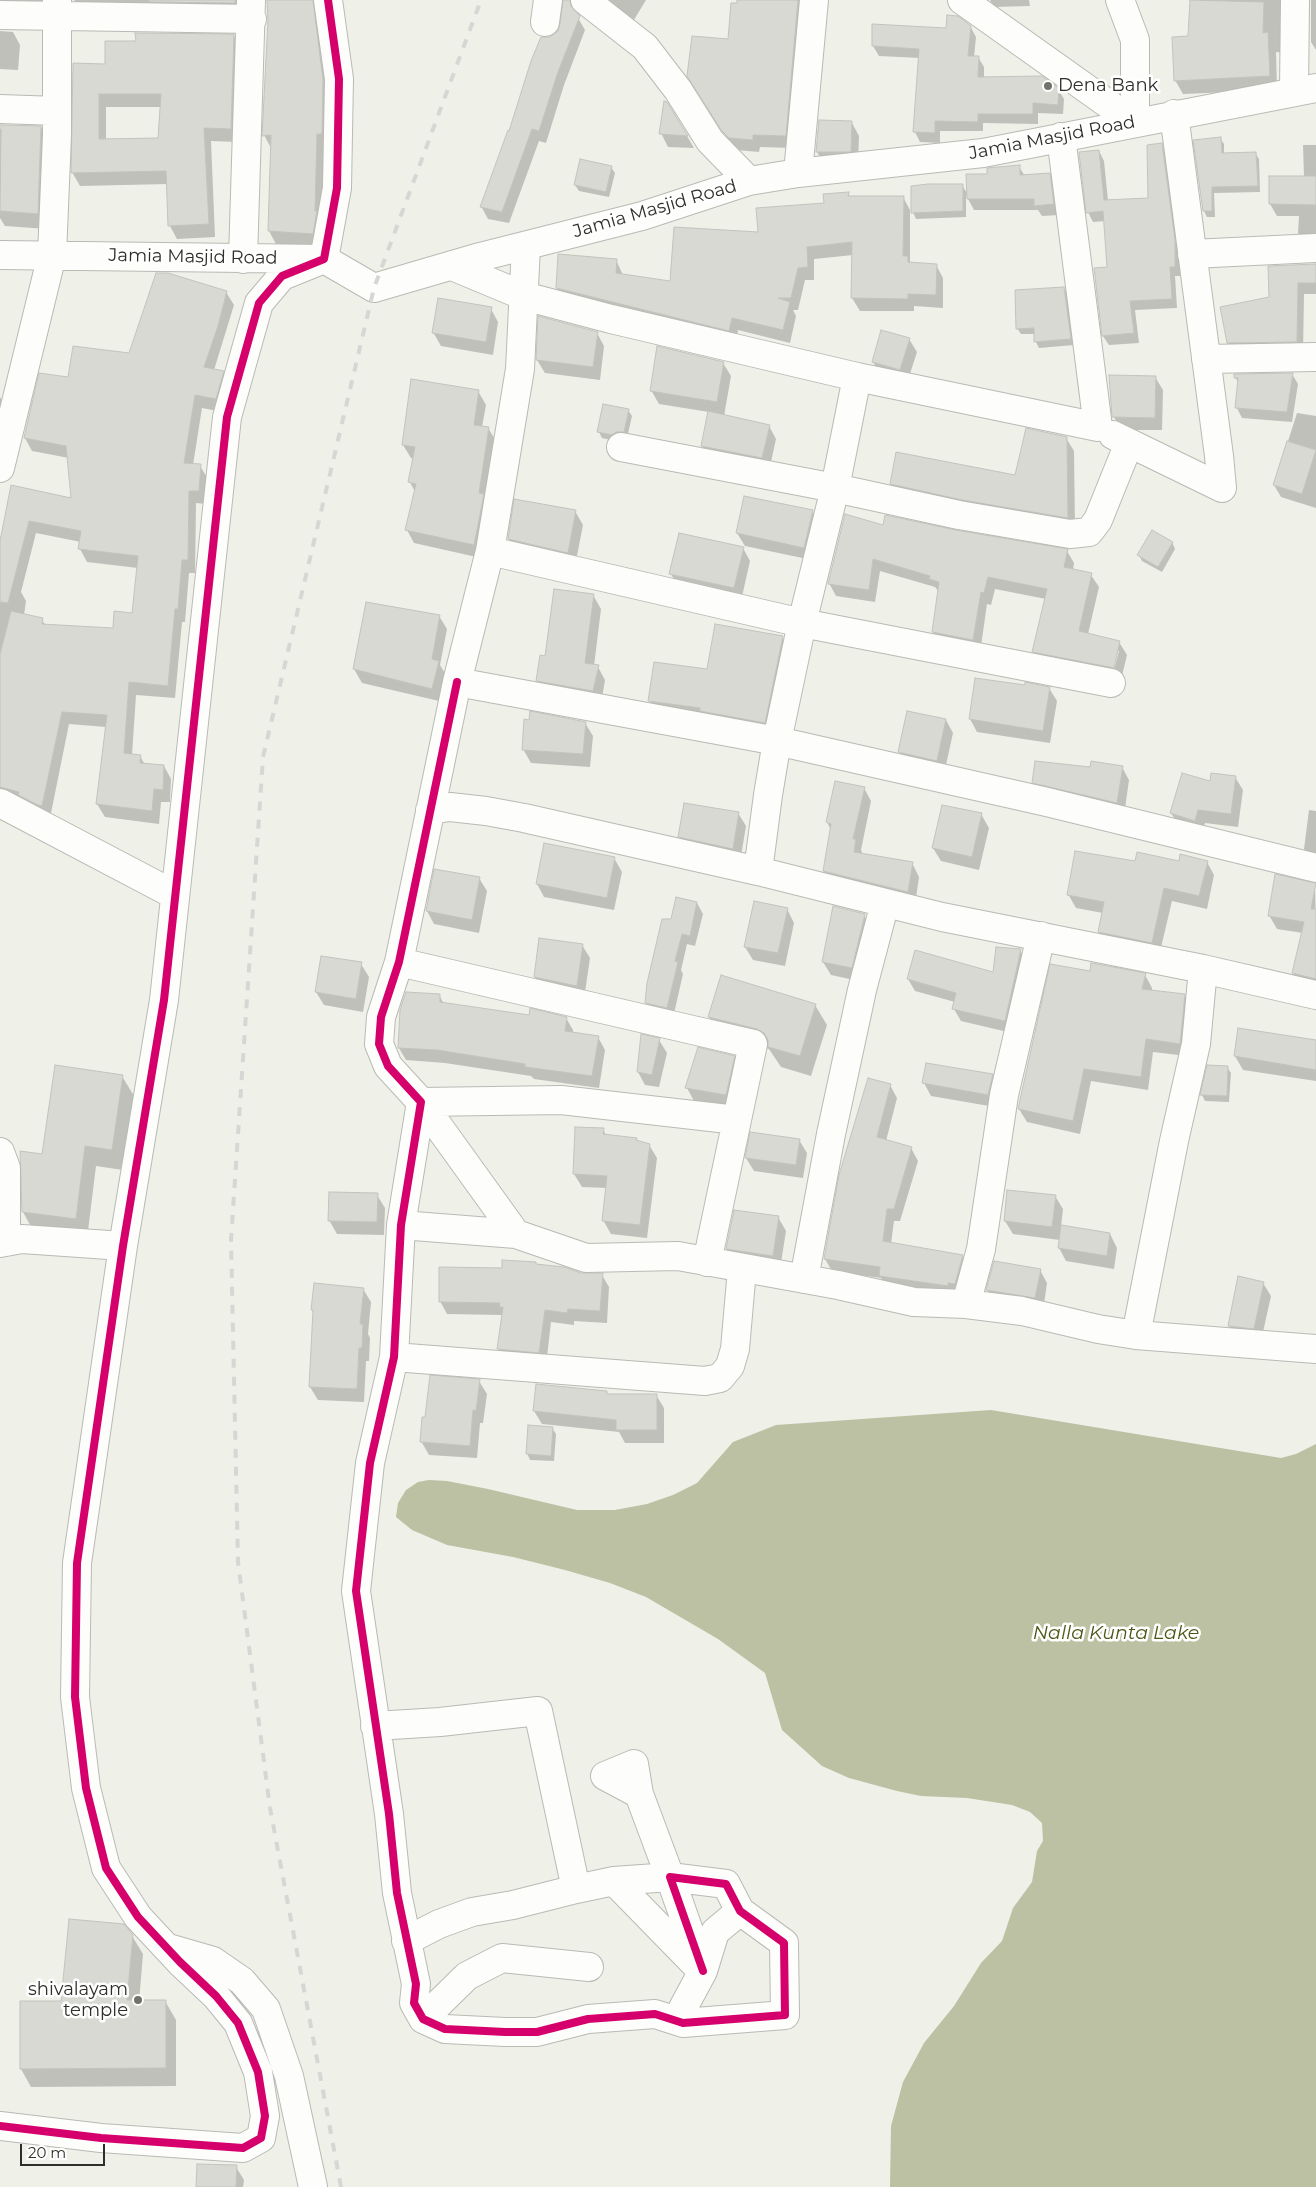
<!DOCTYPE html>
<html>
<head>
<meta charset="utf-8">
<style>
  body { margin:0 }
  #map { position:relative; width:1316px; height:2187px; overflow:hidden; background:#eff0e8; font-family:Montserrat,sans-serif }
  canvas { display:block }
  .scale { position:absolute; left:20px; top:2144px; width:85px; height:22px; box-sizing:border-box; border:2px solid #2e2f29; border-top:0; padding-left:6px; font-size:15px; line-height:18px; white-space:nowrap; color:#2e2f29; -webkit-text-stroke:4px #fff; paint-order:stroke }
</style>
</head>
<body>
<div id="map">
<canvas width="1316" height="2187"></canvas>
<div class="scale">20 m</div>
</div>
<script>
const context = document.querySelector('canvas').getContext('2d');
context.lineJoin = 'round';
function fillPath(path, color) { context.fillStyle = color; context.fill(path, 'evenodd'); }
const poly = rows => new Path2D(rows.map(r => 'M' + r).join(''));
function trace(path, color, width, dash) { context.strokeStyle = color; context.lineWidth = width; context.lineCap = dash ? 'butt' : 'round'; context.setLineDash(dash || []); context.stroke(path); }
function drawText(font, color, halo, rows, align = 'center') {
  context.font = font + ' Montserrat,sans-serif'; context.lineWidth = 5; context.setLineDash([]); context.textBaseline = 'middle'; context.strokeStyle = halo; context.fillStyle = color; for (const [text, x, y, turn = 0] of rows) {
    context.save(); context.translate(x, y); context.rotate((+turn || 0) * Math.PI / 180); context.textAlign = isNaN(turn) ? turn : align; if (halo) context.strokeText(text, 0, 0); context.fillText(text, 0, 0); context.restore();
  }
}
fillPath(poly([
  [991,1410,1281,1458,1296,1454,1316,1444,1316,2187,890,2187,891,2126,903,2082,924,2043,954,2006,981,1963,1002,1941,1013,1908,1032,1882,1037,1851,1043,1841,1042,1823,1030,1812,1012,1805,967,1798,921,1796,897,1791,849,1778,822,1766,782,1730,765,1673,718,1639,646,1597,610,1583,565,1570,513,1557,447,1545,412,1530,396,1517,398,1503,406,1490,418,1482,429,1480,447,1481,488,1489,577,1510,615,1510,647,1504,673,1495,697,1483,733,1442,776,1425]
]), '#bcc1a3');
fillPath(poly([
  [0,0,55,0,0,14],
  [74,0,249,0,244,5,80,7],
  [267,0,324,0,330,94,324,147,320,246,276,244,269,231,271,148,264,135,269,19],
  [608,0,646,0,632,23,613,8],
  [739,0,812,0,792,148,760,147,759,152,737,150,731,144,696,89,729,41],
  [990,0,1029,0,1030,6,994,7],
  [1191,0,1296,0,1286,53,1276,52,1277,90,1183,94,1175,80,1189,37],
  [1311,0,1316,0,1316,50,1311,42],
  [578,18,585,30,564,85,546,143,539,141,509,223,488,219,481,206,510,132,551,38],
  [970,26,976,37,974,57,978,57,984,67,984,78,1058,89,1064,99,1063,114,1038,113,1038,124,983,123,983,131,940,131,940,143,920,142,915,132,920,58,879,56,873,46,947,29],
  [0,31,13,32,20,45,18,70,0,69],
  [234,36,241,49,238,142,211,141,215,237,177,239,170,226,168,184,80,186,72,172,106,66,137,42],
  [106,107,161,107,160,140,106,140],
  [666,103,687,136,694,148,668,147,661,133],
  [852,123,859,136,858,164,825,165,817,152],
  [41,127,50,143,47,229,5,226,0,218,0,129],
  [1220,138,1224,144,1224,154,1255,153,1259,159,1260,192,1214,193,1215,217,1207,217,1204,211],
  [1161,144,1167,154,1180,251,1180,276,1175,276,1177,308,1135,310,1139,343,1109,345,1103,336,1109,268,1105,221,1093,222,1088,212,1099,151,1104,161,1108,201,1149,199],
  [1303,145,1316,145,1316,244,1305,245,1298,233,1299,216,1277,216,1270,204,1304,177],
  [611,167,615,173,609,197,579,191,575,185],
  [1019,167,1025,176,1049,174,1055,185,1059,215,1042,216,1038,210,974,210,966,195,966,217,916,219,913,212,962,185,968,195,988,175],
  [848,193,850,197,903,197,910,210,910,262,911,264,936,265,943,278,943,308,914,306,914,311,860,311,852,298,853,255,814,259,814,280,805,280,798,310,793,310,796,316,790,343,738,330,736,343,564,301,557,288,616,260,623,275,672,283,759,234],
  [1316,265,1316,294,1304,294,1303,353,1235,354,1228,343,1270,298],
  [1064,288,1067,294,1074,345,1039,348,1036,342,1036,334,1021,334,1017,328],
  [226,292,234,305,214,370,223,372,231,385,223,412,202,408,193,465,200,466,208,479,206,504,196,503,195,573,189,573,185,622,182,622,175,698,136,695,132,755,140,756,145,765,164,766,171,779,170,802,161,802,159,824,105,817,97,804,106,727,69,724,50,818,0,798,0,546,12,486,72,499,69,458,32,451,25,438,69,378,130,355],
  [36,533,81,542,80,549,87,562,138,568,133,614,114,629,46,626,42,620,24,615,26,601,21,592],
  [491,309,498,322,493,355,441,346,433,332],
  [597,333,604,346,600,380,545,373,537,360],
  [909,339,917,352,907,383,881,375,873,362],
  [723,363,731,376,724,416,769,426,776,439,769,471,710,459,702,446,709,412,659,404,651,390],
  [1292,374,1298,384,1292,422,1242,418,1237,408,1239,384,1235,377],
  [1155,377,1163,390,1162,430,1121,430,1114,417],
  [478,391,486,405,482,427,488,428,496,441,481,558,414,543,407,530,415,492,410,482,414,459,411,458,403,445],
  [0,397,9,412,0,449],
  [628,410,632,416,627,438,616,441,602,438,599,432],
  [1297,413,1316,416,1316,508,1281,497,1274,485],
  [1066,438,1074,451,1075,530,899,497,892,484,1016,477],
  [575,511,583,525,575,566,517,552,509,539],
  [813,512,820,525,812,560,745,546,737,533],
  [884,526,956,532,1067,551,1074,563,1073,570,1091,575,1099,587,1088,634,1119,642,1127,655,1121,680,1041,664,1034,652,1046,599,995,589,991,605,987,604,980,653,941,645,933,632,939,592,935,587,880,571,875,602,836,596,829,583],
  [1116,651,1119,651,1113,674,1111,673],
  [1172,542,1175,549,1162,572,1142,561,1139,555],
  [743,548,750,561,741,601,678,587,671,574],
  [593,595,601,609,594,666,598,667,605,680,601,704,545,694,537,680,546,657],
  [439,616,447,629,440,665,446,675,439,701,362,683,354,669],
  [782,637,793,655,775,741,660,719,650,701,708,671],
  [1049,688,1057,701,1050,743,977,732,970,719],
  [946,720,953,733,944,774,907,765,900,752],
  [585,723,593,736,590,767,531,763,523,749],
  [1122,767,1129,780,1124,816,1041,796,1033,782,1091,769],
  [1235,777,1243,790,1238,827,1205,823,1202,833,1179,826,1171,813],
  [864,788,871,801,861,850,863,855,912,863,919,877,915,905,832,884,824,871,831,830,827,822],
  [1309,810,1316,811,1316,863,1312,862,1304,849],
  [738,813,746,826,740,862,687,850,680,837],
  [981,814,989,828,979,870,941,861,933,848],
  [614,858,622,872,614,910,544,897,537,884],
  [1207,862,1214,875,1207,909,1172,901,1159,956,1107,945,1099,932,1103,913,1076,908,1068,894,1136,863],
  [479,878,487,891,479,933,434,924,427,911],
  [1315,884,1316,935,1277,929,1269,915],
  [697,903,703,914,695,946,687,944,681,970,683,974,673,1018,652,1013,646,1003,672,921],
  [787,909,794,923,785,966,753,960,745,947],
  [864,915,872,928,859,981,831,975,823,962],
  [582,945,590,958,584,999,543,990,535,977],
  [1316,945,1316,990,1301,986,1293,973],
  [1020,950,1027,962,1012,1033,961,1021,954,1009,955,1002,915,991,908,979,995,974],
  [361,964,369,977,363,1012,324,1005,316,992],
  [1091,972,1145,975,1152,988,1152,991,1184,995,1192,1008,1187,1056,1153,1052,1148,1090,1091,1081,1080,1134,1027,1122,1019,1109],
  [722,977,815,1005,827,1025,811,1076,781,1067,769,1049,720,1037,709,1017],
  [439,995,444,1004,530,1017,566,1018,573,1030,573,1033,598,1037,605,1050,599,1088,534,1079,531,1076,445,1063,406,1060,399,1048],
  [1239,1029,1316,1041,1316,1081,1243,1070,1235,1056],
  [659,1040,667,1053,659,1087,645,1085,638,1072],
  [734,1057,741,1070,734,1107,694,1101,687,1088],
  [1227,1067,1231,1073,1229,1102,1205,1101,1202,1095],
  [992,1075,1000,1088,995,1107,931,1096,924,1083],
  [122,1076,134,1096,123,1170,96,1166,87,1239,34,1232,23,1212,43,1155],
  [890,1085,897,1098,886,1141,911,1148,918,1161,900,1221,894,1221,891,1244,962,1256,969,1269,962,1296,887,1289,881,1278,832,1271,825,1259],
  [603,1129,606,1135,636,1139,638,1142,649,1145,657,1158,647,1238,611,1234,603,1220,607,1188,582,1187,574,1174],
  [799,1140,807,1153,803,1178,754,1171,746,1158],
  [1008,1191,1055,1196,1063,1209,1061,1227,1110,1234,1117,1248,1114,1269,1066,1261,1059,1248,1060,1240,1013,1234,1005,1221],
  [377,1195,385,1208,384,1235,337,1234,329,1220],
  [778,1217,786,1231,780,1269,735,1262,727,1249],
  [536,1265,586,1275,602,1275,609,1287,607,1323,574,1321,574,1325,551,1322,546,1365,506,1361,499,1349,503,1315,447,1314,440,1301,503,1269],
  [1040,1270,1047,1283,1043,1311,995,1303,987,1289],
  [1239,1278,1263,1283,1271,1296,1261,1341,1237,1339,1229,1326],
  [363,1289,371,1302,368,1334,370,1338,369,1361,366,1361,364,1402,318,1400,310,1387,314,1314,312,1310],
  [479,1381,487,1394,483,1423,480,1423,477,1458,429,1455,421,1441,426,1418],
  [606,1392,608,1395,656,1395,664,1408,664,1443,625,1443,619,1432,542,1424,534,1411],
  [552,1428,556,1434,554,1461,530,1460,527,1453],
  [132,1936,143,1954,139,2002,165,2001,176,2020,176,2086,31,2087,21,2069,62,2002],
  [236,2167,244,2180,243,2187,198,2187]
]), '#0003');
const building = poly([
  [149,0,235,0,235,3,149,2,149,0],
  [267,0,313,0,323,80,322,134,317,134,315,211,317,211,313,234,268,231,271,135,262,136,268,20,267,0],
  [563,0,570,0,571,6,580,16,558,72,539,131,532,129,502,212,480,207,508,130,509,131,531,61,541,37,550,37,558,31,560,24,563,0],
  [737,0,798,0,786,136,753,135,753,140,729,138,722,131,687,76,692,36,728,39,731,3,737,3,737,0],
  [1190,0,1264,2,1263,33,1268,32,1270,76,1174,81,1172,37,1188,36,1190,0],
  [947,15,958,16,971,26,968,56,979,56,978,77,1042,76,1059,88,1058,105,1033,103,1033,114,978,114,978,122,935,121,935,133,913,132,919,49,872,46,872,24,946,28,947,15],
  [135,33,234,34,231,129,204,128,209,224,168,226,166,171,71,173,73,63,105,64,105,41,136,41,135,33],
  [99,94,161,94,158,138,99,139,99,94],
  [664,101,667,102,688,136,659,134,664,101],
  [819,120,852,121,851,152,816,152,819,120],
  [1,125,41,126,38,214,0,211,1,125],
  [1221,137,1222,153,1256,152,1258,186,1212,187,1212,211,1203,211,1193,140,1221,137],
  [1162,143,1175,240,1175,267,1170,267,1172,299,1130,301,1134,333,1102,336,1094,268,1107,267,1103,211,1086,213,1079,152,1099,150,1104,200,1148,198,1147,145,1162,143],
  [580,159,612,166,606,192,574,185,580,159],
  [1020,165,1020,175,1050,173,1054,204,1034,206,1034,199,967,199,966,174,987,174,987,168,1020,165],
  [1269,176,1316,176,1316,205,1269,204,1269,176],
  [928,184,963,184,963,211,911,213,911,186,928,184],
  [849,192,848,196,904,196,903,256,908,256,908,262,937,264,936,295,908,294,908,299,851,298,852,242,807,247,808,267,798,268,791,298,778,298,790,302,783,330,732,318,729,331,556,288,558,254,617,259,616,273,670,281,674,227,758,232,756,208,824,203,823,194,849,192],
  [1316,264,1316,283,1298,283,1297,342,1227,343,1220,307,1269,297,1268,266,1316,264],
  [156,273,168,273,227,291,218,326,204,367,224,371,216,399,195,395,184,463,201,464,199,491,189,491,188,560,182,560,178,609,175,609,168,686,129,682,124,753,141,755,140,763,164,765,163,790,154,789,152,811,96,804,107,715,62,712,42,806,38,805,18,795,19,792,0,787,0,654,11,611,43,618,42,624,113,628,114,611,132,613,138,556,78,549,81,531,29,521,8,603,0,602,0,541,11,485,71,498,66,446,24,438,39,373,68,377,73,346,129,353,156,273],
  [1064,287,1071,339,1034,342,1034,328,1016,329,1015,290,1064,287],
  [438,298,492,307,486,342,432,333,438,298],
  [538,316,598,332,593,367,536,360,538,316],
  [881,330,910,338,900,370,872,362,881,330],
  [657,346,724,362,717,402,650,391,657,346],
  [1293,373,1287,412,1235,408,1238,378,1234,378,1234,374,1293,373],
  [1109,375,1156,376,1155,418,1112,417,1109,375],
  [411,379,479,390,474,425,489,427,479,493,484,494,474,545,405,530,416,484,408,482,415,447,402,445,411,379],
  [603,404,629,409,624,432,616,432,612,435,597,432,603,404],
  [708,411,770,425,762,458,701,446,708,411],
  [1026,428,1067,437,1068,518,962,500,890,484,896,452,1015,475,1026,428],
  [1287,441,1316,450,1302,494,1273,485,1287,441],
  [744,496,813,510,804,548,736,533,744,496],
  [514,499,576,510,568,553,508,539,514,499],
  [845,514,883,525,885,515,956,530,1068,549,1064,567,1092,573,1079,631,1120,641,1114,668,1032,652,1047,589,988,577,984,593,981,592,973,640,932,632,939,582,929,579,930,576,873,559,869,590,828,584,845,514],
  [1152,530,1173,542,1158,567,1137,555,1152,530],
  [679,533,744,547,734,588,669,574,679,533],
  [554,589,594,594,585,663,599,665,593,691,536,681,540,655,545,656,554,589],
  [366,602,440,615,432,659,439,661,432,689,353,669,366,602],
  [715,624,783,636,765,723,700,711,700,708,648,701,654,662,707,669,715,624],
  [975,678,1025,685,1025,682,1050,687,1043,731,969,719,975,678],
  [530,711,586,722,583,754,522,750,524,719,529,720,530,711],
  [907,711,946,719,937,761,898,752,907,711],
  [1035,761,1090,767,1091,761,1123,766,1117,803,1032,783,1035,761],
  [1182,773,1210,781,1211,773,1236,776,1231,814,1198,810,1195,821,1170,813,1182,773],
  [835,781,865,787,853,839,856,839,854,852,913,862,908,892,823,871,831,824,826,822,835,781],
  [684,803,739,812,733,849,678,837,684,803],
  [942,805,982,813,972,857,932,848,942,805],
  [544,843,615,857,607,898,536,884,544,843],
  [1075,851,1135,861,1137,852,1179,861,1180,854,1208,861,1199,896,1164,888,1152,943,1098,932,1104,902,1067,895,1075,851],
  [434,869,480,877,472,920,426,911,434,869],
  [1275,874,1316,883,1311,909,1316,909,1316,979,1292,973,1304,922,1268,916,1275,874],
  [676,897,697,902,690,936,682,934,675,961,678,962,667,1008,645,1003,647,983,662,919,671,919,676,897],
  [754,901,788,908,778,953,744,947,754,901],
  [833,906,865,914,852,968,822,962,833,906],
  [539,938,583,944,577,986,534,977,539,938],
  [996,947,1021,949,1005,1021,952,1009,956,993,907,979,915,950,993,972,996,947],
  [321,956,362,962,356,999,315,992,321,956],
  [1091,963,1146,973,1142,989,1185,994,1180,1044,1146,1039,1141,1077,1084,1069,1073,1121,1018,1109,1050,964,1090,971,1091,963],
  [721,975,816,1004,800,1056,768,1047,768,1040,764,1033,757,1029,708,1017,721,975],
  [406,992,440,994,440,1002,529,1015,530,1008,567,1017,565,1031,599,1036,592,1076,525,1067,525,1064,437,1050,398,1048,400,1010,406,992],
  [1238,1028,1316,1040,1316,1070,1234,1056,1238,1028],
  [641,1034,660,1038,652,1075,637,1072,641,1034],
  [698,1047,735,1056,726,1095,685,1088,698,1047],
  [926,1063,993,1074,988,1095,922,1083,926,1063],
  [55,1065,123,1075,112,1150,85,1146,76,1219,22,1212,20,1151,42,1154,55,1065],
  [1207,1065,1228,1066,1227,1096,1200,1095,1207,1065],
  [868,1078,891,1084,877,1137,912,1147,894,1209,887,1209,883,1241,963,1255,955,1284,948,1283,948,1286,879,1276,880,1267,824,1259,839,1175,868,1078],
  [575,1127,604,1128,603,1134,637,1138,636,1140,650,1144,640,1225,602,1221,607,1176,573,1174,575,1127],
  [750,1132,800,1139,796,1165,745,1158,750,1132],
  [1007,1190,1056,1195,1052,1227,1004,1221,1007,1190],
  [329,1192,378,1193,377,1222,328,1221,329,1192],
  [734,1210,779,1216,773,1256,726,1249,734,1210],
  [1061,1225,1110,1233,1107,1256,1058,1248,1061,1225],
  [502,1260,536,1262,536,1264,564,1267,581,1273,603,1273,600,1311,568,1309,567,1313,545,1310,539,1353,497,1349,503,1307,499,1307,500,1303,439,1302,439,1267,502,1268,502,1260],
  [994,1261,1041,1269,1035,1298,986,1290,994,1261],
  [1238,1276,1264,1282,1254,1329,1228,1326,1238,1276],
  [314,1283,364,1288,360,1324,363,1324,362,1348,359,1348,357,1389,309,1387,313,1310,311,1310,314,1283],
  [430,1375,480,1379,476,1411,473,1410,470,1446,420,1442,422,1417,425,1417,430,1375],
  [536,1384,607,1391,607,1394,657,1394,657,1430,616,1430,616,1420,533,1411,536,1384],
  [528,1425,553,1427,551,1456,526,1454,528,1425],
  [69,1919,124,1924,133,1935,127,2000,166,2000,166,2068,20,2069,20,2001,61,2001,69,1919],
  [197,2164,237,2165,236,2187,196,2187,197,2164]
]);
fillPath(building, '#d8d9d3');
trace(building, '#c2c3bd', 1);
const minor = poly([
  [585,0,645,47,678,90,710,141,749,181],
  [962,0,1135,123],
  [1120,0,1135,40,1135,123],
  [0,15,252,19],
  [545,22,548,0],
  [1294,92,1295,0],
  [0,109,57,111],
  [798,173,814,0],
  [1192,254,1316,248],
  [0,255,324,259,374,288,480,257,642,216,749,181,798,173,983,153,1316,88],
  [243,259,251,0],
  [452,266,524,296,611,319,857,377,835,488,802,623,490,551],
  [1206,359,1316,357],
  [857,377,1098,427,1061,137],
  [1113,435,1222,488,1219,456,1174,114],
  [621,447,835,488,959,515,1070,534,1089,532,1098,520,1129,443],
  [0,468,52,255,57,135,57,0],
  [457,682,399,962,381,1017,379,1044,388,1066,421,1102,401,1225,394,1357,370,1463,356,1591,389,1814,397,1893,416,1984,414,2003,423,2019,445,2029,505,2032,537,2032,588,2019,655,2014,683,2023,785,2015,784,1943,740,1911,726,1884,670,1877,703,1971],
  [1111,683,802,623,777,741,1047,802,1316,868],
  [0,803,175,895],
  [430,810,450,807,486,811,524,818,758,871,768,795,777,741,457,682,490,551,520,369,526,246],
  [758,871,942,917,1203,969,1196,1044,1174,1141,1136,1335],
  [399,962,753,1044,707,1262],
  [1203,969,1316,995],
  [421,1102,561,1100,737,1120],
  [421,1102,516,1234],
  [0,1152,6,1168,6,1242],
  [401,1225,516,1234,586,1258,678,1256,838,1285,914,1302,966,1304,1022,1311,1098,1329,1136,1335,1316,1349],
  [0,1243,22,1239,123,1246],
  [804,1279,831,1134,862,990,885,903],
  [966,1304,981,1249,1004,1095,1041,936],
  [394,1357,705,1381,720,1378,730,1366,735,1349,742,1269],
  [375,1726,440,1722,538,1711,576,1889,513,1905,472,1912,439,1924,406,1941],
  [614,1881,697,1966],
  [576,1889,614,1881,670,1877,639,1794,634,1764,605,1776,639,1794],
  [168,1948,213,1961,242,1981,266,2009,289,2076,313,2187],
  [423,2019,467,1976,502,1958,589,1967],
  [683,2023,683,2008,703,1971,715,1932,740,1911],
  [0,2126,101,2138,243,2148,261,2138,265,2116,258,2072,238,2023,216,1996,180,1962,138,1917,106,1868,86,1788,75,1697,77,1563,123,1246,164,1000,227,417,259,303,282,276,324,259,337,188,339,79,328,0]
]);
trace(minor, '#b9bab4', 30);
trace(minor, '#fdfdfc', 28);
trace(poly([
  [341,2187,270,1808,238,1562,231,1240,263,757,374,288,481,0]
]), '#d6d6d4', 4, [9, 9]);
trace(poly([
  [457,682,399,962,381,1017,379,1044,388,1066,421,1102,401,1225,394,1357,370,1463,356,1591,389,1814,397,1893,416,1984,414,2003,423,2019,445,2029,505,2032,537,2032,588,2019,655,2014,683,2023,785,2015,784,1943,740,1911,726,1884,670,1877,703,1971],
  [0,2126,101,2138,243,2148,261,2138,265,2116,258,2072,238,2023,216,1996,180,1962,138,1917,106,1868,86,1788,75,1697,77,1563,123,1246,164,1000,227,417,259,303,282,276,324,259,337,188,339,79,328,0]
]), '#d6006c', 8);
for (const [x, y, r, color] of [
  [1048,86,5,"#72736c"],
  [138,2000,5,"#72736c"]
]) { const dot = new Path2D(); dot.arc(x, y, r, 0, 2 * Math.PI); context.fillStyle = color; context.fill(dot); trace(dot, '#fff', 2); }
drawText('18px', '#2e2f29', '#fff', [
  ["Dena Bank",1058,86],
  ["shivalayam",128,1990,"right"],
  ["temple",128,2011,"right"]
], 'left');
drawText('18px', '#2e2f29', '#fff', [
  ["Jamia Masjid Road",1052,138,-11],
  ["Jamia Masjid Road",655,209,-16],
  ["Jamia Masjid Road",193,257,1]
]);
drawText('italic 19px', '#4e5616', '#fff', [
  ["Nalla Kunta Lake",1116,1633]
]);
</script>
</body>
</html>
